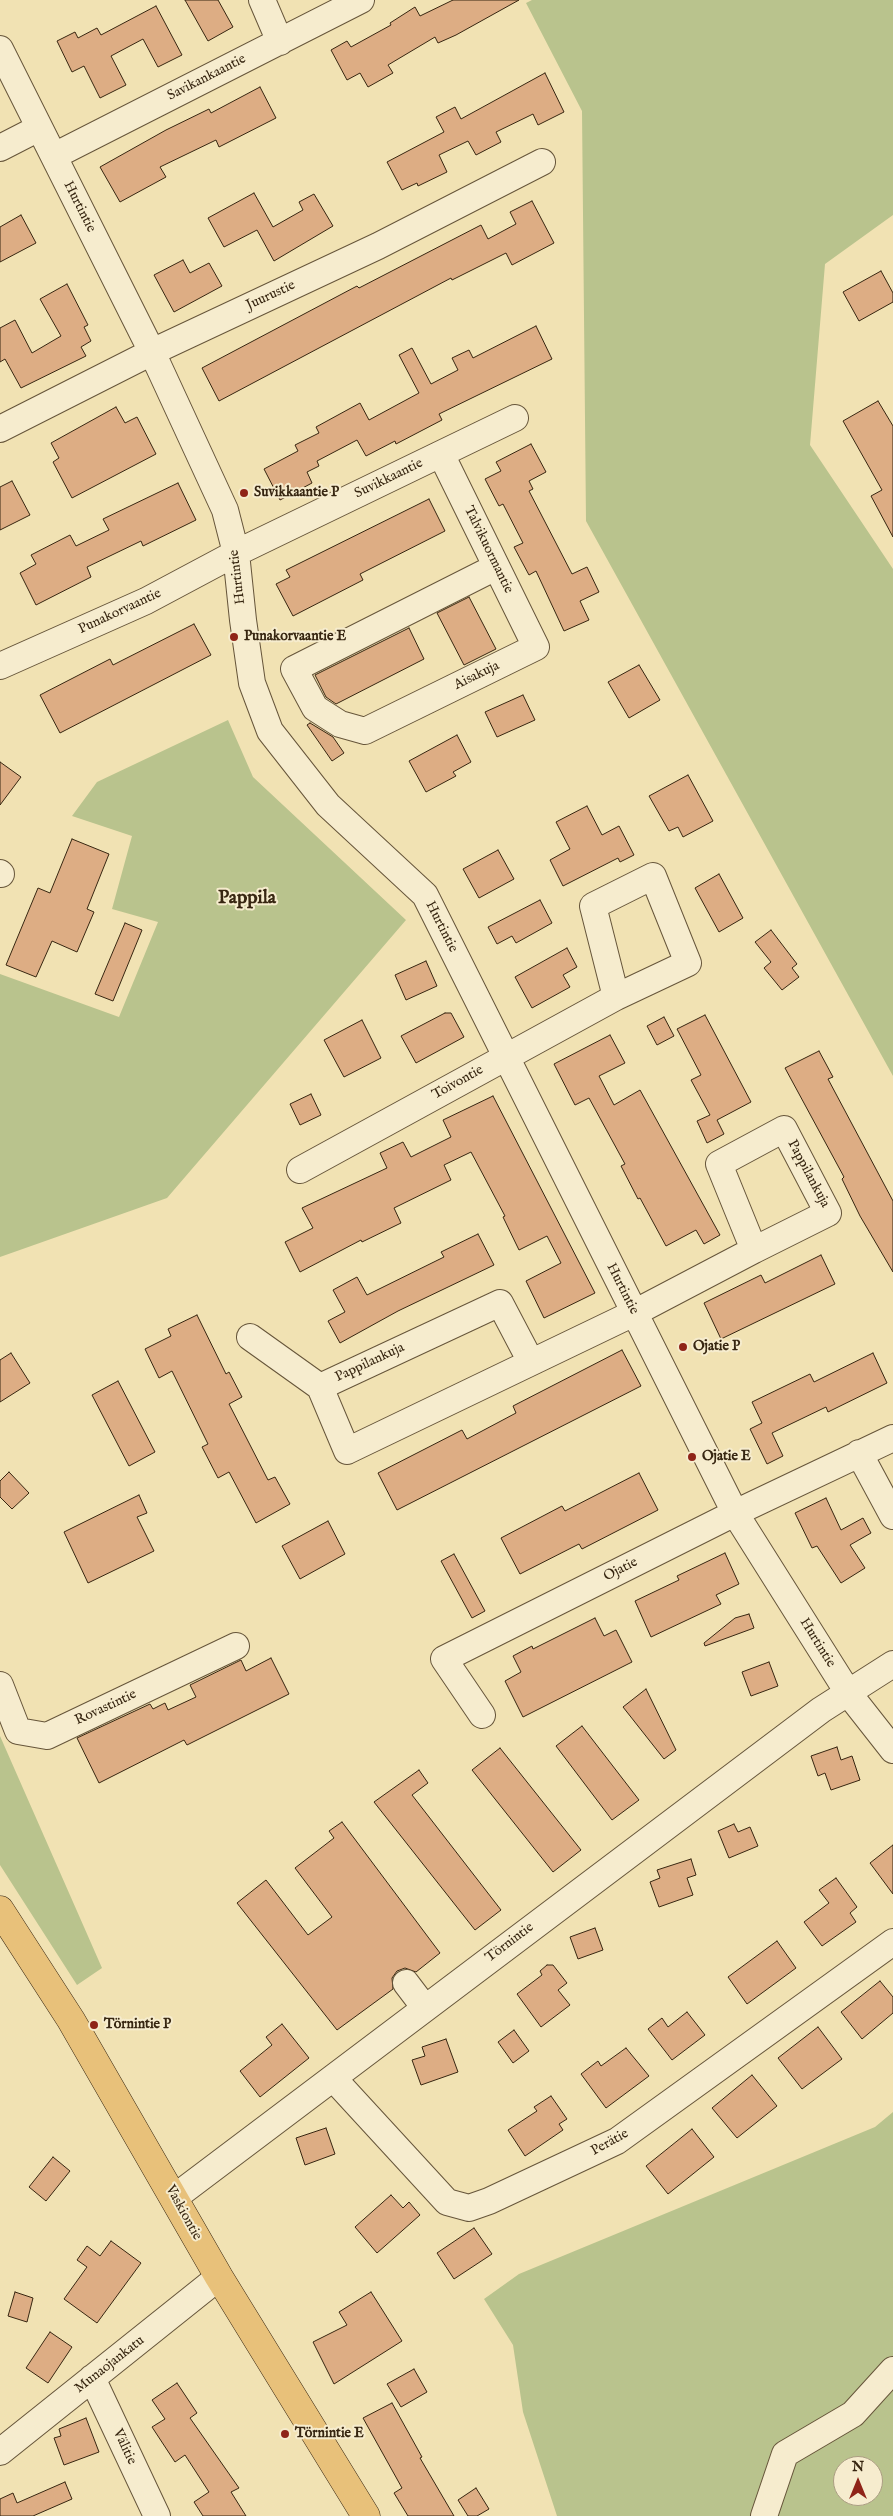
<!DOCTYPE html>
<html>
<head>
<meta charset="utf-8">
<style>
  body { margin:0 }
  #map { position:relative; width:893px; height:2516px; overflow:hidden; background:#f1e2b3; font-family:"IM FELL English",serif }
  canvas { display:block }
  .north { position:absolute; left:833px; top:2456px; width:50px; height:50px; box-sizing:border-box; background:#f6ecce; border:1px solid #aa9d82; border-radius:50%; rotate:0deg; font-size:14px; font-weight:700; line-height:20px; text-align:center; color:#372611 }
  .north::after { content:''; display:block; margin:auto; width:18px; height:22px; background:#8f2418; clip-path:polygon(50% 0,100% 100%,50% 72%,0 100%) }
</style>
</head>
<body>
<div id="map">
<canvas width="893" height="2516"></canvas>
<div class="north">N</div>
</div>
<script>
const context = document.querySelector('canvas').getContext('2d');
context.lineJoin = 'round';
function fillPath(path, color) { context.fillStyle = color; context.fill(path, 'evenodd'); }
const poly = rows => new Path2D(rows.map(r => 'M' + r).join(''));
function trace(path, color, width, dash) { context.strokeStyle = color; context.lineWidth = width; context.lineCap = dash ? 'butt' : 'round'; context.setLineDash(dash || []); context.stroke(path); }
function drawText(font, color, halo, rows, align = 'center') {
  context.font = font + ' "IM FELL English",serif'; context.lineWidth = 4; context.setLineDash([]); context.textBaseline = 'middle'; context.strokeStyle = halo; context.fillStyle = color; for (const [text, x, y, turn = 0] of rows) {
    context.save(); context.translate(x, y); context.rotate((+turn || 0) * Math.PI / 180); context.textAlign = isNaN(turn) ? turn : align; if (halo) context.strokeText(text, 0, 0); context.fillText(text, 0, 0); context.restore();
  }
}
fillPath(poly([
  [532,0,893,0,893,215,825,264,810,445,893,569,893,1076,586,521,582,111,526,3],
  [228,720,253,777,406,920,167,1198,0,1257,0,974,119,1017,158,922,112,909,132,836,72,816,97,782],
  [0,1736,102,1968,77,1985,0,1865],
  [893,2112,893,2516,557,2516,523,2412,513,2345,484,2299,519,2274,875,2127],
  [843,2466,873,2466,873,2496,843,2496]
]), '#b9c38d');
const building = poly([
  [185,0,218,0,233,27,208,41,185,0],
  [453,0,519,0,456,35,438,43,435,37,388,65,393,73,368,87,360,73,347,80,331,50,347,41,351,47,391,25,390,23,415,7,420,16,453,0],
  [156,6,182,55,158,67,143,39,111,56,126,85,100,98,84,66,72,72,57,41,75,32,78,38,97,28,101,35,156,6],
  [545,73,564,112,538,125,533,114,496,132,501,142,476,155,468,141,439,155,447,172,418,186,417,183,402,190,387,162,444,132,436,117,455,107,461,119,545,73],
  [260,87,276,118,219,147,216,140,160,167,166,177,120,202,100,167,166,130,209,109,211,113,260,87],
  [254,193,273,227,303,210,299,202,314,194,333,226,274,261,257,230,224,247,208,218,254,193],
  [532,201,554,243,512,265,506,253,452,280,451,278,219,401,202,368,357,286,359,288,481,225,488,239,516,224,510,212,532,201],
  [21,215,36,243,0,262,0,227,21,215],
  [183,260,190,273,209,263,222,286,174,312,154,275,183,260],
  [881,271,893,293,893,302,859,321,843,292,881,271],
  [67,284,88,325,84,327,91,341,81,347,86,356,21,388,5,359,0,362,0,328,15,320,32,353,61,336,40,299,67,284],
  [536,326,552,359,439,414,442,420,396,444,395,441,366,456,357,440,317,461,319,466,307,472,312,483,280,500,264,469,298,451,295,445,319,433,316,427,360,403,369,420,419,393,399,355,412,348,431,384,458,370,452,358,469,350,473,358,536,326],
  [878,401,893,426,893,537,871,496,882,490,843,421,878,401],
  [116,407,125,423,137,417,156,454,72,498,53,462,59,458,51,443,116,407],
  [531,444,546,472,529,481,533,489,529,491,572,574,587,567,599,592,580,601,589,620,564,631,536,571,529,575,514,547,523,543,503,504,499,506,485,479,501,471,496,462,531,444],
  [12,481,30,515,0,530,0,487,12,481],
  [178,483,196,520,143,546,141,541,87,567,91,577,36,605,20,573,36,564,31,555,70,535,76,546,109,530,103,519,178,483],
  [429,499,445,531,360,574,363,580,293,616,276,584,290,577,286,570,429,499],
  [469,597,496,649,464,665,437,613,469,597],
  [194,624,211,655,60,733,40,695,110,659,113,665,194,624],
  [409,628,424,659,336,704,326,697,315,675,409,628],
  [639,665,660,700,629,718,608,682,639,665],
  [523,695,535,720,497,737,485,712,523,695],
  [310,723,333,737,344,753,332,761,307,725,310,723],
  [457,735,471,762,453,772,456,776,426,792,409,761,457,735],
  [0,762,21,777,0,805,0,762],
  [688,775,713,821,683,837,678,827,669,831,649,796,688,775],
  [587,806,602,835,619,826,634,855,620,862,618,858,563,886,550,860,570,849,556,822,587,806],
  [72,839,109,854,87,909,94,912,77,952,52,941,36,977,6,965,38,888,50,893,72,839],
  [498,850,514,879,479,898,463,869,498,850],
  [719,874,743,918,719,932,695,888,719,874],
  [540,900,552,923,516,943,512,936,497,944,488,927,540,900],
  [125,923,142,930,113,1001,95,994,125,923],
  [771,930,797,964,792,968,799,977,782,990,764,968,771,962,755,942,771,930],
  [567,948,577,967,563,975,570,987,532,1008,515,977,567,948],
  [426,961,437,986,406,1000,395,975,426,961],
  [445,1013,451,1013,464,1037,416,1063,401,1036,445,1013],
  [705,1015,751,1102,717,1120,724,1134,707,1143,697,1121,710,1115,691,1080,701,1075,677,1029,705,1015],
  [664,1017,674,1036,657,1045,647,1026,664,1017],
  [362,1020,381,1058,344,1077,324,1040,362,1020],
  [610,1035,625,1063,599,1076,614,1105,640,1090,720,1235,704,1244,696,1230,666,1246,640,1198,638,1199,621,1166,625,1164,589,1098,575,1105,554,1064,610,1035],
  [819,1051,833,1077,828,1079,893,1201,893,1272,860,1216,842,1179,844,1177,785,1068,819,1051],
  [311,1094,321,1115,300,1125,290,1104,311,1094],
  [493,1096,595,1293,544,1318,526,1281,561,1263,547,1236,519,1250,503,1217,505,1216,471,1152,444,1165,451,1180,394,1208,401,1223,362,1242,361,1240,300,1272,285,1242,313,1228,302,1208,387,1168,380,1153,403,1142,411,1157,451,1137,443,1120,493,1096],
  [478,1234,494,1265,398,1311,340,1343,328,1321,345,1312,333,1290,357,1277,367,1295,444,1257,441,1252,478,1234],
  [821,1255,835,1284,721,1339,704,1303,761,1275,765,1283,821,1255],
  [197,1315,226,1374,229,1372,242,1397,229,1404,268,1480,275,1477,290,1504,256,1523,229,1472,218,1478,202,1447,208,1444,172,1371,159,1378,145,1349,171,1336,168,1329,197,1315],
  [622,1350,641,1386,397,1510,378,1473,462,1430,467,1439,516,1413,513,1406,622,1350],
  [11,1353,30,1383,0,1402,0,1360,11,1353],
  [873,1353,887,1383,828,1412,826,1407,772,1433,783,1456,767,1464,750,1429,762,1423,752,1402,810,1374,814,1382,873,1353],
  [118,1381,155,1452,129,1466,92,1395,118,1381],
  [9,1472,29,1493,12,1509,0,1497,0,1481,9,1472],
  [639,1473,658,1510,582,1549,579,1544,520,1574,501,1538,562,1506,565,1511,639,1473],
  [139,1495,147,1513,137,1517,154,1551,88,1583,64,1532,139,1495],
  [826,1498,841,1530,863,1518,871,1533,850,1545,865,1568,841,1583,817,1546,812,1548,795,1513,826,1498],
  [328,1521,345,1554,300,1579,282,1546,328,1521],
  [725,1553,739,1584,716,1595,721,1604,651,1637,635,1601,679,1580,677,1576,725,1553],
  [454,1554,485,1611,472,1618,441,1561,454,1554],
  [749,1614,754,1628,705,1646,704,1643,735,1618,749,1614],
  [595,1618,604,1636,616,1630,632,1662,523,1717,505,1681,521,1672,513,1656,532,1646,533,1649,595,1618],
  [271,1658,289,1694,187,1745,184,1740,99,1783,77,1738,150,1704,153,1709,165,1703,168,1710,196,1697,190,1685,241,1660,246,1671,271,1658],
  [769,1662,778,1686,751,1696,742,1672,769,1662],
  [646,1689,676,1750,664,1759,623,1707,646,1689],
  [582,1726,639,1800,612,1820,556,1746,582,1726],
  [837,1747,841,1760,852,1756,860,1780,831,1790,825,1773,818,1776,811,1756,837,1747],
  [500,1748,581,1850,553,1872,472,1770,500,1748],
  [419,1770,428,1783,412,1795,501,1910,475,1930,374,1802,419,1770],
  [342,1822,440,1953,416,1972,405,1968,397,1971,392,1978,393,1989,337,2030,237,1903,266,1880,308,1935,332,1917,295,1868,334,1838,329,1831,342,1822],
  [734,1824,738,1832,750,1827,758,1846,729,1858,718,1831,734,1824],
  [893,1845,893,1894,870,1863,893,1845],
  [691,1859,696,1875,687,1878,693,1895,659,1907,650,1882,660,1878,657,1870,691,1859],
  [836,1878,857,1907,850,1913,856,1922,822,1946,804,1922,829,1903,819,1890,836,1878],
  [595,1928,603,1950,578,1959,570,1937,595,1928],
  [777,1941,796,1968,747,2004,728,1977,777,1941],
  [547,1965,553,1965,567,1983,558,1990,570,2005,541,2027,517,1994,542,1975,540,1971,547,1965],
  [880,1981,893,1997,893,2013,862,2039,841,2012,880,1981],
  [687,2012,705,2035,672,2060,648,2029,662,2018,668,2027,687,2012],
  [282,2024,309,2058,260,2097,240,2071,272,2045,266,2037,282,2024],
  [818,2027,842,2059,802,2089,778,2058,818,2027],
  [514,2030,529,2051,513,2063,498,2042,514,2030],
  [446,2039,458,2072,421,2085,412,2060,425,2056,422,2047,446,2039],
  [626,2048,649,2076,606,2108,581,2074,598,2061,601,2066,626,2048],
  [752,2075,777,2106,737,2138,712,2108,752,2075],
  [551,2096,567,2119,559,2124,563,2130,525,2156,508,2130,537,2111,534,2107,551,2096],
  [326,2128,335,2154,305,2165,296,2138,326,2128],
  [692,2129,714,2157,668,2194,646,2166,692,2129],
  [53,2157,70,2171,46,2201,29,2187,53,2157],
  [391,2195,403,2208,409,2202,420,2215,377,2253,355,2227,391,2195],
  [474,2228,492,2254,454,2279,437,2253,474,2228],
  [111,2241,141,2263,97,2323,64,2299,87,2267,77,2260,87,2246,100,2256,111,2241],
  [15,2292,33,2298,27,2322,8,2316,15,2292],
  [371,2292,402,2341,334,2384,313,2342,347,2325,339,2312,371,2292],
  [50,2332,72,2347,48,2383,26,2368,50,2332],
  [414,2369,427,2392,401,2407,387,2384,414,2369],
  [177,2383,197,2413,190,2418,239,2488,231,2492,246,2516,203,2516,194,2502,209,2492,185,2455,175,2462,152,2427,165,2419,152,2400,177,2383],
  [392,2403,422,2457,420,2458,454,2516,408,2516,394,2493,402,2488,363,2418,392,2403],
  [86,2418,99,2452,64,2465,54,2438,61,2436,59,2429,86,2418],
  [65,2482,72,2499,33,2516,0,2516,0,2499,13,2493,17,2503,65,2482],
  [476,2488,489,2509,477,2516,468,2516,458,2500,476,2488]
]);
fillPath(building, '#ddad84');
trace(building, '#372611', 1);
const minor = poly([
  [262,0,280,42],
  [0,49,152,352,225,510,236,553,243,620,252,683,270,731,328,805,425,895,735,1513,849,1694,893,1750],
  [0,148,39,128],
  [54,156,361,0],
  [0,429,152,352,378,246,542,162],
  [441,454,536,647,365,731,340,724,315,708,294,669,496,567],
  [0,666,146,601,236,553,515,418],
  [0,873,1,874],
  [300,1170,616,997,593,906,653,876,688,963,616,997],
  [250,1337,320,1387],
  [531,1362,500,1303,320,1387,347,1451,634,1313,754,1250,719,1164,784,1129,828,1213,754,1250],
  [859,1453,893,1516],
  [0,1685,18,1731,47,1736,236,1646],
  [482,1715,444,1659,735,1513,893,1438],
  [406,1983,425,2008],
  [333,2078,447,2202,469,2208,489,2201,617,2141,893,1942],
  [175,2197,821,1710,893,1664],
  [92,2378,157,2516],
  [0,2452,219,2277],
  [764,2516,785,2454,853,2414,893,2370]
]);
const major = poly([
  [0,1910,71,2020,219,2277,366,2516]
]);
trace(minor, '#66553a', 28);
trace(major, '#372611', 29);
trace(minor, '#f6ecce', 26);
trace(major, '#e8c17a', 28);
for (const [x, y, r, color] of [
  [244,493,5,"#8f2418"],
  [234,637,5,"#8f2418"],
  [683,1347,5,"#8f2418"],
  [692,1457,5,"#8f2418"],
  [94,2025,5,"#8f2418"],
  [285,2434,5,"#8f2418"]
]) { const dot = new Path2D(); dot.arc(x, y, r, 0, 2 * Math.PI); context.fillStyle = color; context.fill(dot); trace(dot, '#f6ecce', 2); }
drawText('14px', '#372611', '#f6ecce', [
  ["Savikankaantie",207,78,-27],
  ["Hurtintie",79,207,63],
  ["Juurustie",271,296,-25],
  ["Suvikkaantie",389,479,-26],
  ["Talvikuormantie",488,550,64],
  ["Hurtintie",238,577,-97],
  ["Punakorvaantie",120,612,-25],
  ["Aisakuja",477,676,-26],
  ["Hurtintie",441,927,63],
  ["Toivontie",458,1083,-29],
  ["Pappilankuja",808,1174,62],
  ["Hurtintie",622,1289,63],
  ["Pappilankuja",370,1363,-25],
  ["Ojatie",621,1570,-27],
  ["Hurtintie",817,1643,58],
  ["Rovastintie",106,1708,-25],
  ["Törnintie",510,1943,-37],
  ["Perätie",610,2143,-29],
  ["Vaskiontie",183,2213,61],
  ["Munaojankatu",110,2365,-38],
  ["Välitie",124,2447,65]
]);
drawText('bold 14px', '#372611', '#f6ecce', [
  ["Suvikkaantie P",254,493],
  ["Punakorvaantie E",244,637],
  ["Ojatie P",693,1347],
  ["Ojatie E",702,1457],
  ["Törnintie P",104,2025],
  ["Törnintie E",295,2434]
], 'left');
drawText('bold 19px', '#372611', '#f6ecce', [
  ["Pappila",247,899]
]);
</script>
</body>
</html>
